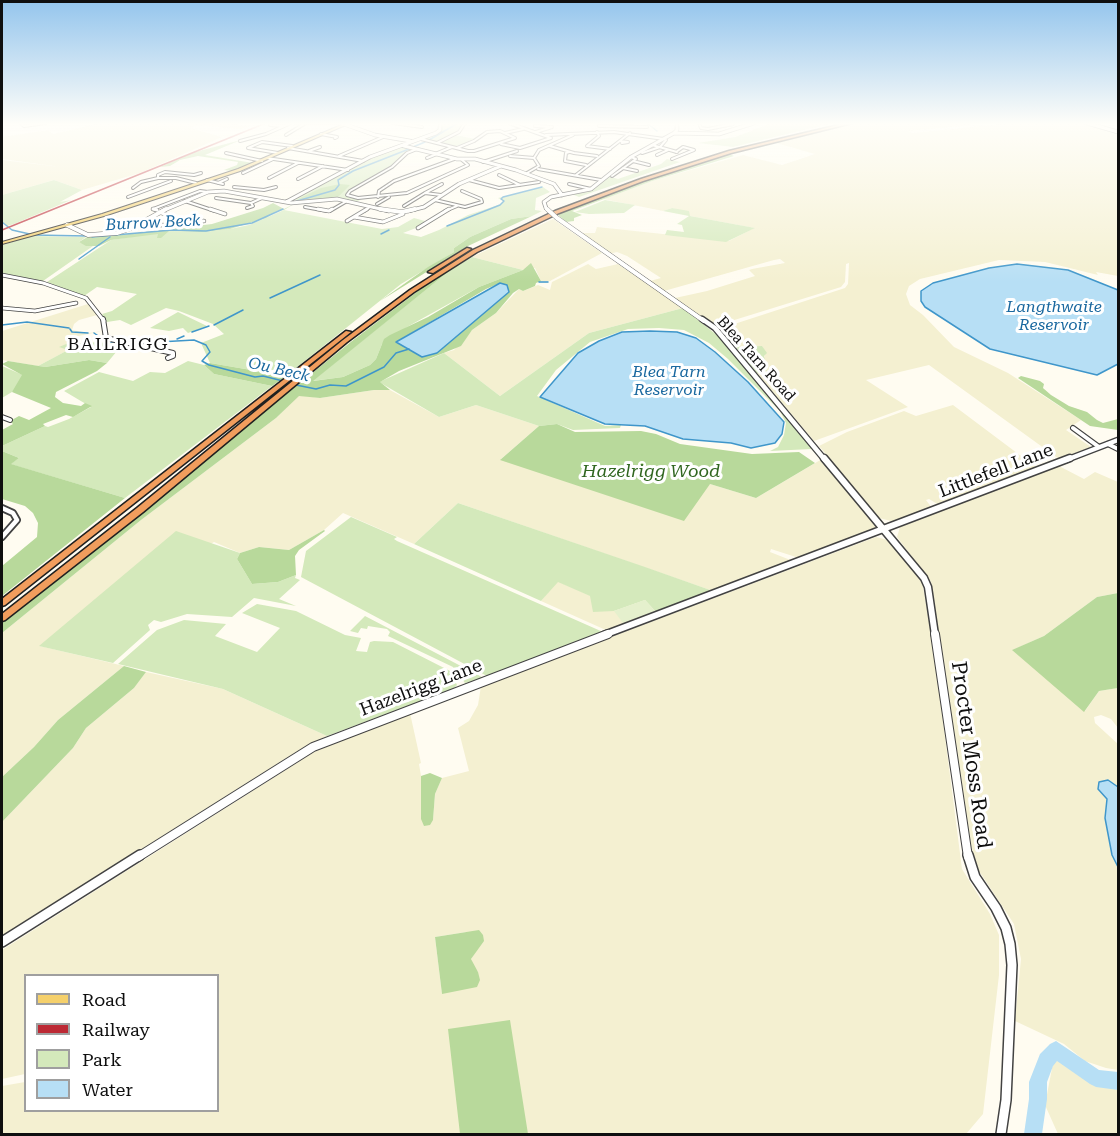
<!DOCTYPE html>
<html>
<head>
<meta charset="utf-8">
<style>
  body { margin:0 }
  #map { position:relative; width:1120px; height:1136px; overflow:hidden; background:#fffcf1; font-family:"Roboto Serif",serif }
  canvas { display:block }
  .frame { position:absolute; inset:0; border:3px solid #0f0f0f; pointer-events:none }
  .legend { position:absolute; left:24px; top:974px; width:195px; height:138px; box-sizing:border-box; background:#fff; border:2px solid #9f9f9f; margin:0; padding:8px 10px; list-style:none; font-size:18px; color:#0f0f0f }
  .legend li { display:flex; align-items:center; gap:12px; height:30px }
  .legend b { width:30px; border:2px solid #9f9f9f }
</style>
</head>
<body>
<div id="map">
<canvas width="1120" height="1136"></canvas>
<div class="frame"></div>
<ul class="legend">
<li><b style="height:8px;background:#f5d06b"></b>Road</li>
<li><b style="height:8px;background:#bc2934"></b>Railway</li>
<li><b style="height:16px;background:#d4e9bb"></b>Park</li>
<li><b style="height:16px;background:#b7dff5"></b>Water</li>
</ul>
</div>
<script>
const context = document.querySelector('canvas').getContext('2d');
context.lineJoin = 'round';
function fillPath(path, color) { context.fillStyle = color; context.fill(path, 'evenodd'); }
const poly = rows => new Path2D(rows.map(r => 'M' + r).join(''));
function trace(path, color, width, dash) { context.strokeStyle = color; context.lineWidth = width; context.lineCap = dash ? 'butt' : 'round'; context.setLineDash(dash || []); context.stroke(path); }
function drawText(font, color, halo, rows, align = 'center') {
  context.font = font + ' "Roboto Serif",serif'; context.lineWidth = 6; context.setLineDash([]); context.textBaseline = 'middle'; context.strokeStyle = halo; context.fillStyle = color; for (const [text, x, y, turn = 0] of rows) {
    context.save(); context.translate(x, y); context.rotate((+turn || 0) * Math.PI / 180); context.textAlign = isNaN(turn) ? turn : align; if (halo) context.strokeText(text, 0, 0); context.fillText(text, 0, 0); context.restore();
  }
}
fillPath(poly([
  [101,123,222,123,249,126,241,129,197,125,190,128,222,137,140,173,82,190,54,180,2,195,2,160,61,167,2,159,2,137,48,130,53,134],
  [857,123,965,123,971,125,909,131,912,133,1014,123,1085,123,1118,132,1118,276,1096,272,1098,275,1045,262,999,260,920,279,909,286,906,294,910,305,923,315,954,347,1008,373,1081,420,1066,430,1091,447,1059,459,929,365,866,380,908,407,814,441,757,373,766,370,761,368,765,354,762,346,736,347,719,329,845,288,848,284,849,263,846,264,845,282,841,287,715,326,675,298,707,291,755,276,749,270,752,269,785,263,780,259,774,260,664,291,650,281,661,278,627,256,617,252,609,254,582,233,595,233,597,227,729,241,754,228,690,216,672,208,663,211,603,199,652,181,743,155,782,165,815,154,776,143],
  [553,219,602,253,550,281,541,281,535,268,523,270,472,257],
  [588,264,596,269,618,264,683,308,589,333,500,396,444,353,454,350,472,330,496,313,519,289,523,291,538,285,550,290,552,282],
  [88,304,97,315,79,320,74,324,72,330,89,333,103,331,73,337,73,341,60,347,70,349,38,366,2,360,2,331],
  [374,390,390,390,439,417,476,405,539,426,501,459,710,484,756,498,822,459,876,523,875,528,874,531,799,558,771,549,770,552,793,561,713,591,458,503,414,544,343,513,324,530,289,550,259,547,240,553,214,542,40,646,124,666,58,720,34,747,2,777,2,633,141,520,276,418,299,395,320,398],
  [953,405,1037,468,939,505,929,499,926,500,932,508,895,522,879,518,819,446,847,432,904,411,916,416],
  [1059,466,1084,479,1095,472,1118,482,1118,593,1097,597,1044,636,1013,650,1085,711,1099,691,1118,688,1118,728,1111,719,1101,715,1094,717,1095,723,1118,744,1118,1070,1106,1068,1085,1061,1064,1044,1015,1021,1021,959,1014,924,979,871,971,846,931,582,897,537,900,527],
  [876,537,888,540,922,582,933,643,962,869,990,914,999,935,999,975,983,1114,966,1134,2,1134,2,1086,25,1082,26,1110,218,1110,218,976,26,976,25,1074,2,1079,2,950,314,752,410,713,421,763,419,764,421,776,421,819,433,820,435,794,442,778,469,771,458,728,469,721,478,705,481,686],
  [466,932,475,952,471,959,473,966,478,972,442,994,435,937],
  [557,581,591,596,614,611,645,600,656,612,608,631,541,601],
  [146,672,223,689,327,736,304,747,2,937,2,822,73,748,86,728,134,688],
  [1058,1057,1068,1061,1097,1084,1118,1090,1118,1134,1058,1134,1045,1105,1053,1063]
]), '#f4f0d1');
fillPath(poly([
  [442,123,464,123,456,133,446,140,456,135,475,139,481,135,476,139,454,147,425,139,439,132],
  [772,123,833,123,733,147,698,143,735,137],
  [402,147,413,150,387,169,345,194,349,198,364,198,356,202,332,198,290,200,369,158],
  [633,158,611,177,618,179,661,164,667,159,680,162,579,197,572,194,588,192],
  [54,180,82,190,60,202,71,200,14,224,7,226,2,221,2,195],
  [543,187,550,192,536,198,535,210,542,211,532,216,511,219,470,237,454,248,454,252,401,284,286,376,210,363,201,343,224,334,213,324,179,311,166,308,131,325,120,320,107,322,102,314,112,311,137,294,97,287,84,296,47,282,111,240,169,231,202,232,230,229,249,225,284,210,382,229,398,227,414,218,425,221,416,228,403,233,421,237,439,230,468,215,501,204,503,201,498,198],
  [605,200,635,205,624,213,589,214,575,212],
  [672,208,689,211,690,216,755,228,726,242,665,235,667,230,684,232,682,225,677,224,689,216,663,211],
  [32,236,86,237,79,242,93,246,43,281,2,273,2,245],
  [472,257,523,270,479,287,407,327,382,344,376,359,370,365,343,377,312,381,453,268],
  [683,308,718,336,812,449,770,451,778,447,784,435,786,423,780,411,728,359,709,343,684,330,659,328,628,329,590,342,556,370,537,396,605,426,621,425,620,428,573,430,557,424,539,426,476,405,439,417,379,382,444,353,500,396,589,333],
  [178,312,207,326,188,333,183,328,169,331,150,328],
  [73,341,83,344,97,342,122,345,107,363,89,360,45,367,38,366,68,350,59,347],
  [762,346,767,353,764,356,765,361,761,368,768,370,757,373,736,347],
  [188,361,204,365,214,374,272,386,125,498,10,464,19,458,2,451,2,446,45,426,48,427,69,419,91,407,64,391,99,372,133,381,150,372,165,373],
  [2,366,23,375,23,382,12,392,2,398],
  [458,503,645,567,713,591,656,612,645,600,614,611,593,612,590,596,558,582,541,601,414,544],
  [351,517,397,537,394,539,397,541,603,632,487,676,301,577,306,551],
  [176,531,240,553,237,559,252,584,278,582,296,575,295,578,300,580,279,599,296,606,254,598,232,617,187,614,161,622,154,620,148,625,150,630,113,663,39,646],
  [257,604,296,611,345,635,361,638,356,651,367,652,370,642,374,641,393,642,450,671,457,685,453,689,327,736,223,689,118,664,157,630,184,620,226,624,215,636,257,652,280,628,242,613],
  [365,616,480,676,483,678,465,683,453,667,388,636,390,632,387,629,368,626,367,629,361,628,358,633,350,631]
]), '#d4e9bb');
fillPath(poly([
  [241,140,205,155,253,163,232,171,224,170,237,165,238,162,198,156,180,160,170,166,160,167,195,152],
  [729,154,734,156,652,181,572,211,582,215,574,218,574,221,566,222,557,214,650,179],
  [340,184,350,185,337,198,296,200,321,188],
  [273,203,284,209,294,204,284,210,277,211,266,218,230,229,202,232,169,231,161,238,157,238,158,234,111,240,99,246,86,246,79,242,89,236,121,235,212,224,263,208],
  [532,216,468,246,380,301,428,267,454,252,454,248,470,237,511,219],
  [531,263,541,281,536,283,535,286,523,291,519,289,513,293,496,313,472,330,461,346,399,371,380,382,390,390,374,390,320,398,299,396,276,418,141,520,2,633,2,623,352,341,422,288,453,268,313,381,343,377,370,365,376,359,384,339,390,335,428,317,479,287,523,270],
  [500,283,507,285,422,357,396,342,486,289],
  [89,360,107,363,97,371,56,392,55,397,63,403,81,406,85,403,92,406,73,417,66,415,43,424,45,426,2,446,2,430,13,424,10,421,19,416,29,420,51,408,12,392,22,375,2,364,8,361,45,367],
  [210,363,286,376,272,386,214,374,204,365],
  [1021,376,1040,381,1044,384,1043,388,1051,395,1069,406,1087,412,1097,420,1103,423,1118,419,1118,430,1090,426,1018,378],
  [557,424,575,432,641,431,656,434,680,444,752,454,799,452,815,463,756,498,710,484,684,521,500,460,539,426],
  [2,451,19,458,11,464,125,498,2,596,2,566,37,537,38,523,33,513,25,506,2,499],
  [324,530,325,531,299,550,295,556,296,575,278,582,252,584,237,559,240,553,259,547,289,550],
  [1118,593,1118,688,1099,691,1084,712,1012,650,1044,636,1097,597],
  [124,666,146,672,134,688,86,728,73,748,2,822,2,777,34,747,58,720],
  [430,773,442,778,435,794,433,820,430,825,424,826,421,819,421,776],
  [479,930,483,935,484,941,471,959,478,972,480,980,477,987,442,994,435,937],
  [510,1020,528,1134,460,1134,448,1029]
]), '#b8d99b');
fillPath(poly([
  [645,600,655,611,623,623,614,611]
]), '#e5f0cd');
const water = poly([
  [1017,264,1068,270,1118,290,1118,364,1097,375,990,349,925,307,921,301,921,291,933,283,989,268,1017,264],
  [500,283,507,285,509,292,437,353,422,357,396,342,500,283],
  [650,331,677,332,696,338,715,352,748,382,784,422,782,434,775,443,751,448,731,443,683,439,645,426,605,424,540,397,578,353,599,341,622,332,650,331],
  [1108,780,1118,787,1118,867,1112,855,1105,818,1107,799,1098,789,1099,782,1108,780]
]);
fillPath(water, '#b7dff5');
trace(water, '#3f96ca', 1.5);
trace(poly([
  [621,123,647,123,657,131],
  [429,140,458,123],
  [413,147,425,142],
  [297,201,335,190,339,185,338,180,353,171,409,149],
  [2,222,12,230,34,235,87,236],
  [447,226,500,205,504,201,501,199,503,197,542,187],
  [381,234,389,230],
  [92,237,172,230,206,231,252,223,283,209],
  [79,259,110,237],
  [539,282,548,282],
  [270,298,320,275],
  [2,325,27,322,69,328],
  [214,325,243,310],
  [70,329,72,332,88,333],
  [192,332,209,326],
  [94,333,107,342],
  [177,339,184,336],
  [109,342,116,342],
  [159,342,194,340,206,345,210,352,202,361,209,365,255,377,263,376,283,381],
  [142,343,154,343],
  [296,385,316,389,330,385,346,386,384,367,396,353,409,349]
]), '#3f96ca', 1.5);
fillPath(poly([
  [1056,1041,1099,1070,1118,1072,1118,1090,1096,1087,1090,1084,1057,1061,1053,1066,1047,1082,1047,1099,1042,1134,1024,1134,1029,1099,1029,1082,1040,1054,1050,1044,1056,1041]
]), '#b7dff5');
const minorFar3 = poly([
  [20,123,24,126,45,123],
  [393,123,422,127],
  [699,123,701,128,708,129,733,124],
  [270,125,284,126],
  [535,126,552,127,536,132],
  [599,126,647,127],
  [597,132,599,136,587,146,610,149],
  [505,133,523,129],
  [321,134,337,137,335,138],
  [286,135,304,124],
  [546,135,614,132,664,139],
  [421,139,468,151,474,151,515,138,500,131,487,132,474,141,457,148],
  [240,141,266,134,291,123],
  [620,141,628,142,622,143],
  [437,143,459,132,465,123],
  [501,144,520,148,551,138,509,123],
  [652,145,677,152],
  [550,146,574,153,597,156],
  [288,148,363,161],
  [417,149,407,153,392,167,350,191,347,195,358,198,407,193,468,165,462,160],
  [309,151,320,147],
  [569,152,566,153,565,161,586,165],
  [226,153,262,161],
  [278,153,248,148,262,142,292,146],
  [642,153,660,147,666,140],
  [435,154,452,147],
  [657,155,668,150],
  [339,156,383,137],
  [510,156,534,158],
  [267,158,348,170],
  [427,158,437,154],
  [534,158,539,150,573,135],
  [672,159,694,150,683,147,676,152],
  [633,161,649,165],
  [483,162,517,151],
  [623,168,637,171],
  [538,169,601,180],
  [243,173,273,159],
  [527,173,539,166,534,158],
  [499,175,520,185],
  [576,175,630,133],
  [612,176,636,159,631,157],
  [158,178,158,175,165,172,194,175,201,173],
  [269,178,298,163],
  [298,179,323,166],
  [207,180,223,184],
  [469,180,499,188,539,182],
  [218,183,227,179],
  [569,184,591,189],
  [234,187,264,190,276,187],
  [133,188,141,182,158,178,176,178,196,183],
  [441,195,425,193,442,184],
  [128,197,171,181],
  [378,197,379,191,394,181,454,159],
  [216,198,251,203,262,198],
  [435,200,465,207,482,202,481,199,462,191],
  [185,201,215,211],
  [377,204,389,197],
  [404,206,425,193],
  [305,207,327,211],
  [247,208,253,206,251,203],
  [157,210,153,209,200,191,208,192],
  [330,211,347,201],
  [364,211,370,207],
  [445,211,457,206]
]);
const minorFar2 = poly([
  [153,209,157,210],
  [210,209,225,214],
  [318,209,329,211,332,209],
  [159,212,183,221,204,221],
  [354,217,383,222,403,214],
  [347,221,367,209],
  [137,226,163,225],
  [418,228,449,209],
  [2,275,43,283,86,298,104,321],
  [2,308,35,311,76,303]
]);
const minorFar1 = poly([
  [103,319,106,338,173,353,173,356,168,358],
  [2,417,10,420],
  [1073,428,1099,447],
  [1108,444,1118,449]
]);
const minor = poly([
  [2,508,13,513,17,520,2,537]
]);
const tertiaryFar5 = poly([
  [296,123,341,123,375,135,410,141],
  [1087,123,1118,132],
  [674,133,719,134,754,123],
  [404,146,457,159,475,159,516,170,554,184,562,195],
  [286,202,370,157,436,133,440,130,440,123],
  [546,208,544,202,551,197,591,189,631,157,674,133,677,130,677,123],
  [162,211,208,192,224,191,291,203,337,199,389,211],
  [408,211,424,207,459,184,501,166]
]);
const tertiaryFar4 = poly([
  [380,209,402,212,415,209],
  [557,218,704,321],
  [67,225,88,235,117,233,132,228,166,209]
]);
const tertiaryFar3 = poly([
  [702,319,715,328,825,460],
  [1066,460,1118,440]
]);
const tertiaryFar2 = poly([
  [824,458,924,578,928,587,935,635],
  [604,635,1070,458]
]);
const tertiaryFar1 = poly([
  [935,634,968,857],
  [138,857,313,747,608,634]
]);
const tertiary = poly([
  [968,855,975,877,996,908,1006,928,1010,944,1012,965,1006,1100,1001,1134],
  [2,942,140,855]
]);
const primary = poly([
  [346,123,350,123,240,171,104,216,2,244,2,242,102,214,238,169,346,123]
]);
const motorway = poly([
  [847,123,852,123,731,153,643,181,559,213,477,252,414,292,347,342,143,512,5,620,2,621,2,614,137,508,343,340,410,290,473,250,555,211,641,179,729,151,847,123],
  [467,248,471,249,433,273,428,272,467,248],
  [346,331,351,332,5,605,2,606,2,599,346,331]
]);
trace(minorFar3, '#424242', 4);
trace(minorFar2, '#424242', 4.5);
trace(minorFar1, '#424242', 6);
trace(minor, '#424242', 8);
trace(tertiaryFar5, '#424242', 4.5);
trace(tertiaryFar4, '#424242', 5);
trace(tertiaryFar3, '#424242', 7);
trace(tertiaryFar2, '#424242', 9);
trace(tertiaryFar1, '#424242', 10);
trace(tertiary, '#424242', 12);
trace(primary, '#202020', 2);
trace(motorway, '#202020', 3);
trace(minorFar3, '#fff', 2);
trace(minorFar2, '#fff', 3);
trace(minorFar1, '#fff', 4);
trace(minor, '#fff', 4.5);
trace(tertiaryFar5, '#fff', 3);
trace(tertiaryFar4, '#fff', 4);
trace(tertiaryFar3, '#fff', 4.5);
trace(tertiaryFar2, '#fff', 6);
trace(tertiaryFar1, '#fff', 8);
trace(tertiary, '#fff', 9);
fillPath(primary, '#f5d06b');
fillPath(motorway, '#f19d5d');
trace(poly([
  [2,230,266,123]
]), '#bc2934', 1.5);
const tertiaryBridgeFar1 = poly([
  [546,208,549,211]
]);
const tertiaryBridge = poly([
  [547,209,557,218]
]);
trace(tertiaryBridgeFar1, '#424242', 4.5, []);
trace(tertiaryBridge, '#424242', 5, []);
trace(tertiaryBridgeFar1, '#fff', 3);
trace(tertiaryBridge, '#fff', 4);
const sky = context.createLinearGradient(0, 0, 0, 282);
sky.addColorStop(0, '#94c5ed');
sky.addColorStop(0.44, '#fffef9');
sky.addColorStop(1, '#fffef900');
context.fillStyle = sky;
context.fillRect(0, 0, 1120, 282);
drawText('15px', '#0f0f0f', '#fff', [
  ["Blea Tarn Road",756,359,48]
]);
drawText('italic 16px', '#1a689f', '#fff', [
  ["Burrow Beck",153,223,-3],
  ["Langthwaite",1054,307],
  ["Reservoir",1054,325],
  ["Ou Beck",279,370,13],
  ["Blea Tarn",669,372],
  ["Reservoir",669,390]
]);
context.letterSpacing = '1.5px';
drawText('18px', '#0f0f0f', '#fff', [
  ["BAILRIGG",118,345]
]);
context.letterSpacing = '0px';
drawText('18px', '#0f0f0f', '#fff', [
  ["Littlefell Lane",996,471,-21],
  ["Hazelrigg Lane",421,688,-21]
]);
drawText('italic 18px', '#306620', '#fff', [
  ["Hazelrigg Wood",651,472]
]);
drawText('21px', '#0f0f0f', '#fff', [
  ["Procter Moss Road",971,755,82]
]);
</script>
</body>
</html>
